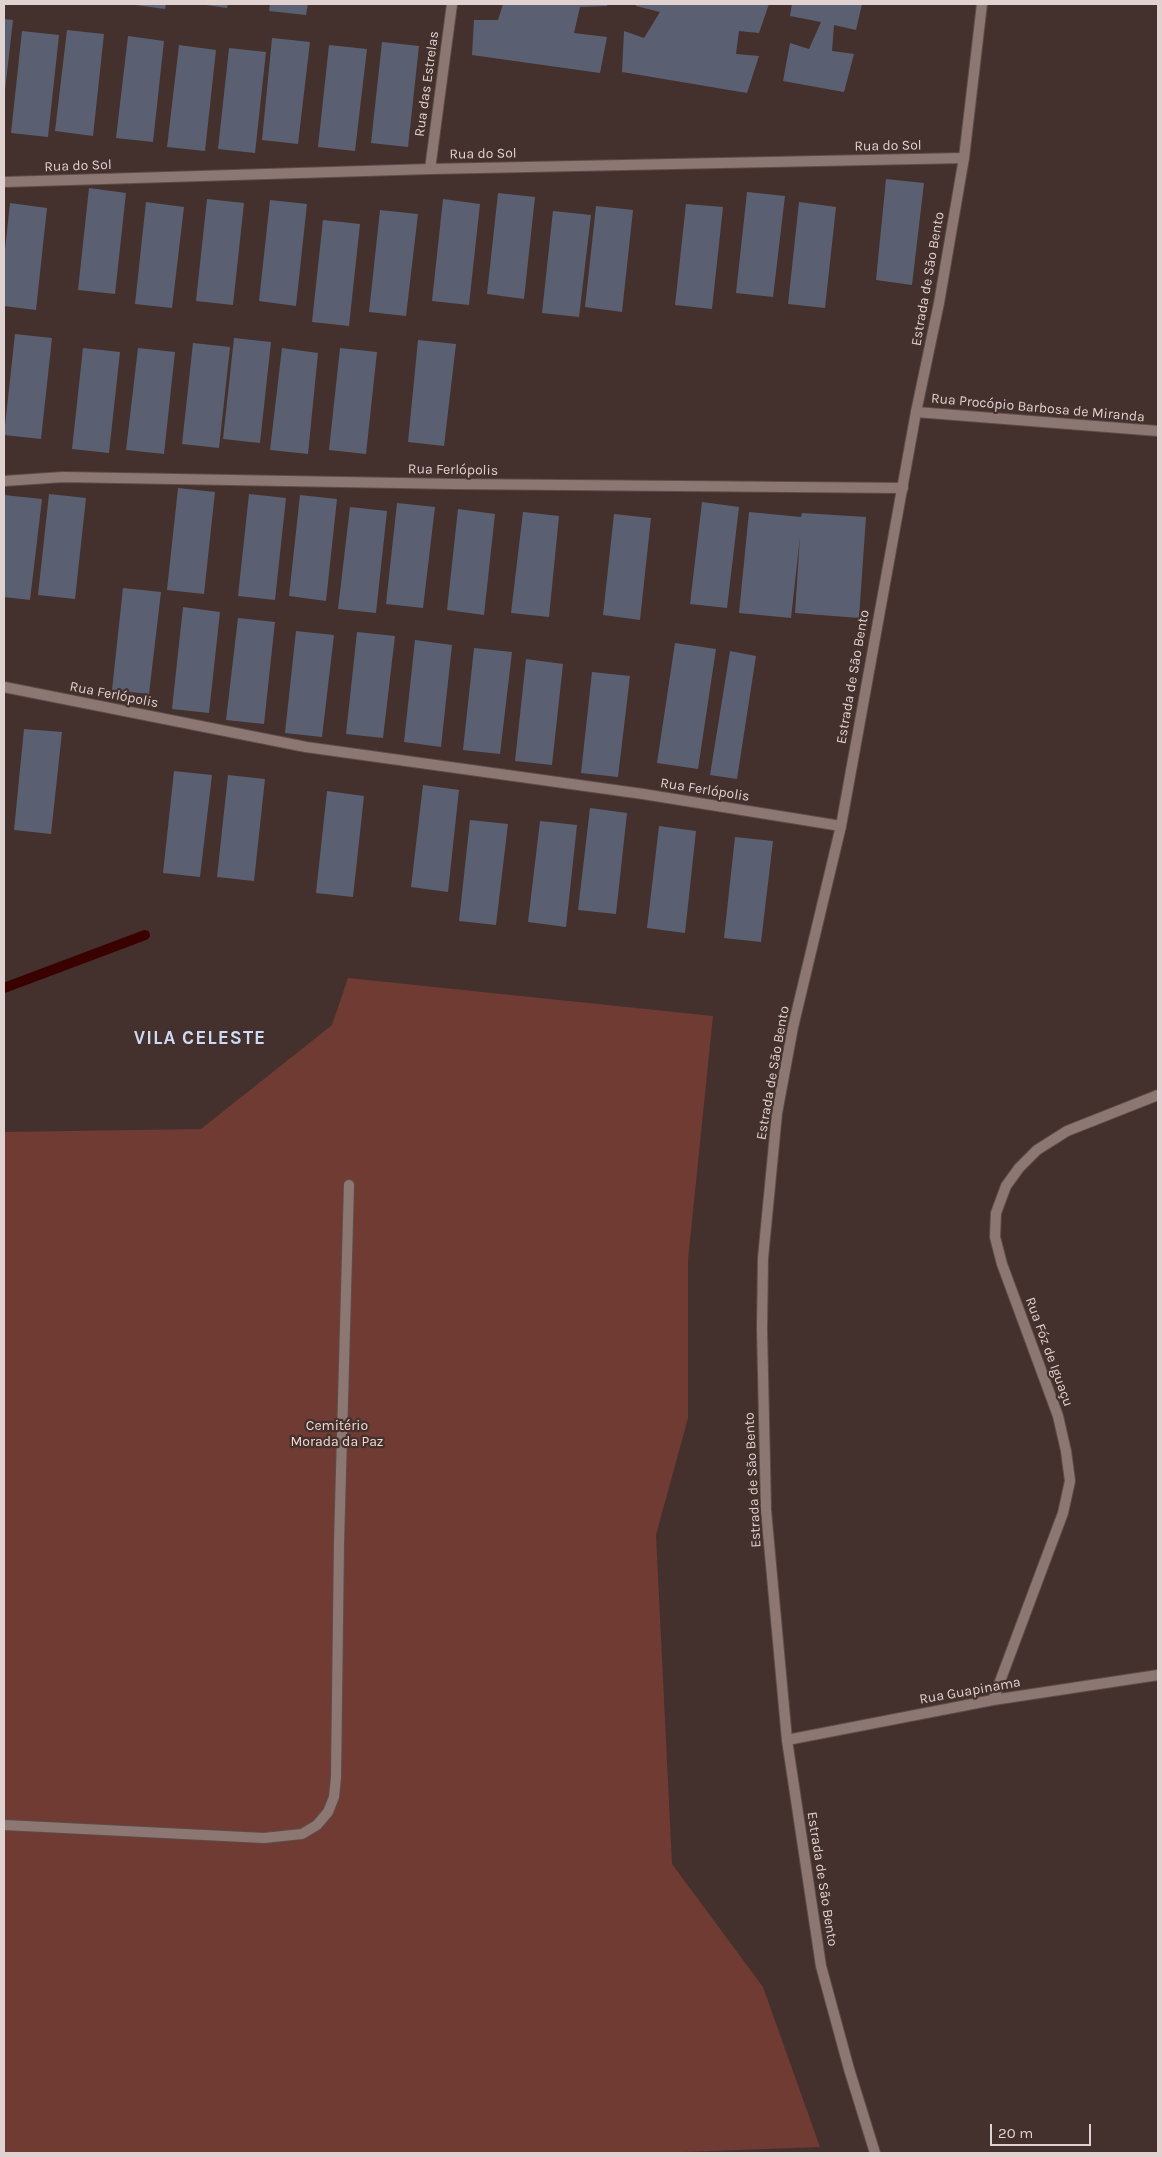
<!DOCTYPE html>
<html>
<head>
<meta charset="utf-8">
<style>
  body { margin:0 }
  #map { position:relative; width:1162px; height:2157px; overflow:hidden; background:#44312d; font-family:Karla,sans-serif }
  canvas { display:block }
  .frame { position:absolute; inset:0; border:5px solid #dfd2d0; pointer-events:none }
  .scale { position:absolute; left:990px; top:2124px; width:101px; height:22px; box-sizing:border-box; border:2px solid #dfd2d0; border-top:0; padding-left:6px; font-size:15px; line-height:18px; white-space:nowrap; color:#dfd2d0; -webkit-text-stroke:4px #44312d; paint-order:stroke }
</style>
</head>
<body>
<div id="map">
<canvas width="1162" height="2157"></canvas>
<div class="frame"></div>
<div class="scale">20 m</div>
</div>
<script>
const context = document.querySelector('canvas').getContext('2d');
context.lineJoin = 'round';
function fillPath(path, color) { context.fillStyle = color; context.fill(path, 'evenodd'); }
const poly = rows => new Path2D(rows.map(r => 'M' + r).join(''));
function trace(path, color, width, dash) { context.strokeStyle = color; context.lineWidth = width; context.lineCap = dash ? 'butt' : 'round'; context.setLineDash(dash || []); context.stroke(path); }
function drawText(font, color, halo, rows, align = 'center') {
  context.font = font + ' Karla,sans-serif'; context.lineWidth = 4.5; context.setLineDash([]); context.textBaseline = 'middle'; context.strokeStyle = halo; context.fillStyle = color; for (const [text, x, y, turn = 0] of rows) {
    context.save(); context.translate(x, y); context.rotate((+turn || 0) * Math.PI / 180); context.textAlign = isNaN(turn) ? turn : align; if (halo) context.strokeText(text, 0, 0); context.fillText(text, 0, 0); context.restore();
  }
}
fillPath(poly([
  [348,978,713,1016,688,1260,688,1418,656,1535,672,1864,763,1987,820,2147,656,2153,4,2153,4,1132,201,1129,332,1025]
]), '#6f3b32');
trace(poly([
  [4,988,145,935]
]), '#390200', 10);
fillPath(poly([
  [128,4,166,4,165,9],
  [199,4,228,4,227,8],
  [270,4,308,4,306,15,269,11],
  [503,4,608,4,607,6,580,7,574,33,607,37,600,73,472,55,474,20,498,20],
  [636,4,769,4,759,33,739,31,736,54,759,56,747,93,622,72,624,31,644,38,660,12,636,6],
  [792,4,862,4,856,30,834,25,832,51,854,54,844,92,783,81,790,43,809,49,821,22,790,16],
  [4,19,13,20,5,90,4,90],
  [67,30,104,34,93,136,55,131],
  [22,31,59,35,48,137,11,133],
  [128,36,164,41,153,142,116,138],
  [272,38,310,42,298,144,262,140],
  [382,42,419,46,408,147,371,143],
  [179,45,216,50,205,151,167,147],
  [329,45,367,49,355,151,318,147],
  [229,48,266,52,255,153,218,149],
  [886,179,924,183,912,285,876,280],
  [89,188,126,193,115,294,78,290],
  [747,192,785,196,773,297,736,293],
  [498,193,535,197,524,299,487,294],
  [207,199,244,203,233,305,196,301],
  [443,199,480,204,469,305,432,301],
  [270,200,307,204,296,306,259,301],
  [146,202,184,207,172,308,135,304],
  [799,202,836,207,825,308,788,304],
  [10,203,47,208,36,310,4,306,4,259],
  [686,204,723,207,712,309,675,305],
  [596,206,633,210,622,312,585,307],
  [380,210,418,214,406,316,369,312],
  [553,211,591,215,579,317,542,313],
  [323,220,360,224,349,326,312,322],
  [15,334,52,338,41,439,4,435],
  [234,338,271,342,260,443,223,439],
  [418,340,456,344,444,446,408,442],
  [193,343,230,347,219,448,182,444],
  [83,348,120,352,109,453,72,449],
  [138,348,175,352,164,454,126,450],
  [282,348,318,353,308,454,270,450],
  [340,348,377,352,366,454,329,450],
  [178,488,215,492,204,594,167,590],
  [49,494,86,498,75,599,38,595],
  [249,494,286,498,275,600,238,596],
  [4,495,42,499,30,600,4,597],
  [300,495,337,499,326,601,289,596],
  [702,502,739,507,727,608,690,604],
  [397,503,435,507,423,608,386,604],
  [350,507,387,511,376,613,338,609],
  [458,509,495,514,484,615,447,610],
  [523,512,559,516,549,617,511,613],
  [749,512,801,517,802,513,866,517,859,618,795,613,800,537,791,618,739,613],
  [614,514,651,518,640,620,603,615],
  [123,588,161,592,149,694,112,690],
  [183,607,220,612,209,713,172,709],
  [238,618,275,622,264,724,226,720],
  [296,631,334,635,322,737,285,733],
  [357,632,395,636,383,738,346,734],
  [415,640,452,645,441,747,404,742],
  [675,643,716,649,698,769,657,763],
  [474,648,512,652,500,754,463,750],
  [730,651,756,656,737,779,710,775],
  [526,659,563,664,552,765,515,761],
  [592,672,630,676,618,777,581,773],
  [24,729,62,732,51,834,14,830],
  [174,771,212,775,200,877,163,873],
  [228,775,265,779,254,881,217,877],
  [423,785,459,790,448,892,411,887],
  [327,791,364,796,353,897,316,893],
  [590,808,627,813,616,914,578,910],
  [470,820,508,824,496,925,459,921],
  [540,821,577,825,566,927,528,922],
  [659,826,696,831,685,933,647,928],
  [735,837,773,841,761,942,724,938]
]), '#5a6071');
const service = poly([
  [4,1825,264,1838,302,1834,317,1825,328,1812,334,1797,336,1777,339,1543,349,1185]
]);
const minor = poly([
  [430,169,452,4],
  [4,182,430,169,964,158],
  [916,412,1158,431],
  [4,481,63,477,454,484,903,488],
  [4,687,306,747,643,794,841,826],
  [993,1700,1063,1513,1070,1481,1066,1451,1058,1416,1002,1264,995,1237,996,1213,1006,1186,1019,1168,1037,1150,1067,1131,1158,1095],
  [787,1740,993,1700,1158,1675]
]);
const tertiary = poly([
  [875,2153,849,2069,821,1966,787,1740,766,1510,762,1329,763,1258,777,1113,793,1027,841,826,916,412,939,303,964,158,982,4]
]);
trace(service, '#5d4d4a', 12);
trace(minor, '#5d4d4a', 12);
trace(tertiary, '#5d4d4a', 12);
trace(service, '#8d7773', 10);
trace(minor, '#8d7773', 10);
trace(tertiary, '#8d7773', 10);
drawText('14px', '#dfd2d0', '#44312d', [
  ["Rua das Estrelas",427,84,-82],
  ["Rua do Sol",888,146,-1],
  ["Rua do Sol",483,154,-1],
  ["Rua do Sol",78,166,-2],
  ["Estrada de São Bento",928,279,-80],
  ["Rua Procópio Barbosa de Miranda",1038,408,5],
  ["Rua Ferlópolis",453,470,1],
  ["Estrada de São Bento",853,677,-80],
  ["Rua Ferlópolis",114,695,11],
  ["Rua Ferlópolis",705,790,9],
  ["Estrada de São Bento",773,1073,-80],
  ["Rua Fóz de Iguaçu",1049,1352,70],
  ["Estrada de São Bento",753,1480,-93],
  ["Rua Guapinama",970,1691,-10],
  ["Estrada de São Bento",822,1879,81]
]);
drawText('14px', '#f1d9d4', '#44312d', [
  ["Cemitério",337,1426],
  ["Morada da Paz",337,1442]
]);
context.letterSpacing = '1px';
drawText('bold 19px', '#cedaf5', '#44312d', [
  ["VILA CELESTE",200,1039]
]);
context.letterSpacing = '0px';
</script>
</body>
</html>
